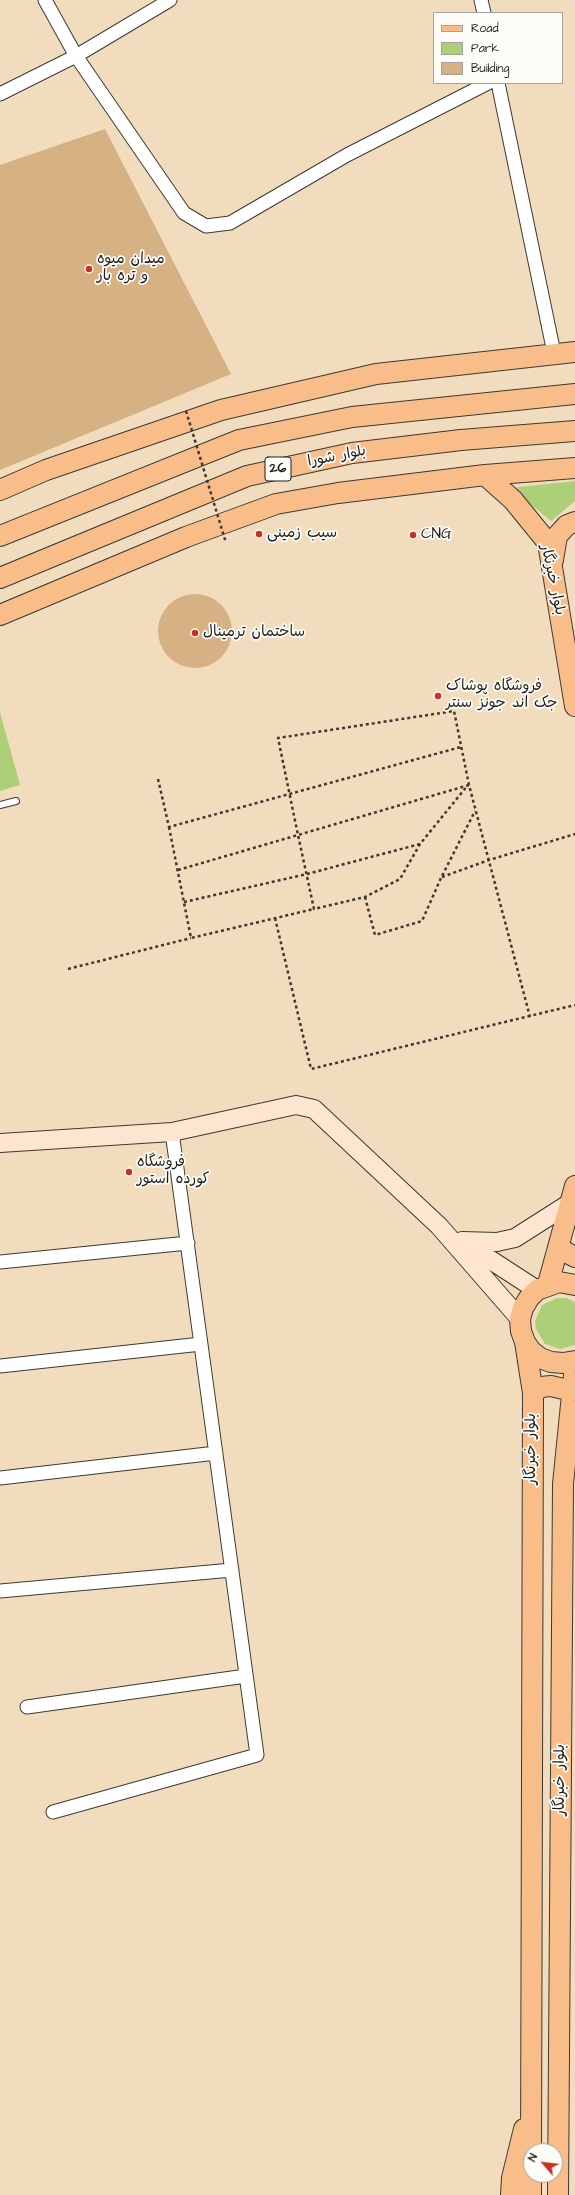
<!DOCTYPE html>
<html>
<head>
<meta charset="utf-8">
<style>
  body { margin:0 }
  #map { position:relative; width:575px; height:2195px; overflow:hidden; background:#f1ddbd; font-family:"Architects Daughter",sans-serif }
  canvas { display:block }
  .legend { position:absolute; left:433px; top:12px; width:130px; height:72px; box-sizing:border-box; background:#fdfcf7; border:1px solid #a3a29f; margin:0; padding:5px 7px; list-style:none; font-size:12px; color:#1c1c1c }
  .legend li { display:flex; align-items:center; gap:8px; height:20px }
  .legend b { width:20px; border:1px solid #a3a29f }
  .north { position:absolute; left:523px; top:2143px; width:40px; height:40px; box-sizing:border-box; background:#fdfcf7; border:1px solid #a3a29f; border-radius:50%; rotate:298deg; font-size:11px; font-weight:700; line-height:16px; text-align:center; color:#1c1c1c }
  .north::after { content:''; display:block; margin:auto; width:14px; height:18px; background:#c8321e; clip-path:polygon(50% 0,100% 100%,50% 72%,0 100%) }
</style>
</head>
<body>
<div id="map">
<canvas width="575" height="2195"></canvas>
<ul class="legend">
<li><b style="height:5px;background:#f9bd89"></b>Road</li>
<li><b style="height:11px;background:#adcf78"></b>Park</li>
<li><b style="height:11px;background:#d6b183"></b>Building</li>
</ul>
<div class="north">N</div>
</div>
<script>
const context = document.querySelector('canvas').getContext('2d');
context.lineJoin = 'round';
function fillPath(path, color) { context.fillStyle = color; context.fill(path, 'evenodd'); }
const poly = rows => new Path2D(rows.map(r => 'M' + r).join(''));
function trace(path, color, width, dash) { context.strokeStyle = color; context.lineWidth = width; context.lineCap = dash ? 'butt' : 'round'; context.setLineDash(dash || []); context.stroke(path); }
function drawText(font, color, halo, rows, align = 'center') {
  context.font = font + ' "Architects Daughter","Playpen Sans Arabic",sans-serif'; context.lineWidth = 3.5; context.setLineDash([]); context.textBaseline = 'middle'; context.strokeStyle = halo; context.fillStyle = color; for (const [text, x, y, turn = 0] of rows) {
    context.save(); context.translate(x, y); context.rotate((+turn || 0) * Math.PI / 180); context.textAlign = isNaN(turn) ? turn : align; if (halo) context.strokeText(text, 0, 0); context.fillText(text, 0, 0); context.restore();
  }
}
fillPath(poly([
  [575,481,575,501,551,521,511,488],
  [0,712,20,785,0,791],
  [557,1298,566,1298,575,1302,575,1345,560,1349,545,1344,536,1329,535,1321,542,1305]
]), '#adcf78');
fillPath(poly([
  [105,129,231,374,0,470,0,165],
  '158 631a37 37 0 1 1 74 0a37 37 0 1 1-74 0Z'
]), '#d6b183');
const service = poly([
  [0,805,16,801]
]);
const minor = poly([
  [45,0,76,56,184,213,206,226,230,223,347,155,488,83],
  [481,0,484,13],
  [498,83,554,353],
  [0,94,76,56,170,0],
  [0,1262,188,1243],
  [0,1366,201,1344],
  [0,1478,216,1453],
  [0,1591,232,1570],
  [27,1707,246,1676],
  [53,1812,257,1755,172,1132]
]);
const secondary = poly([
  [0,1143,172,1132,296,1105,314,1109,439,1226,520,1319],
  [462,1241,497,1242,515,1238,570,1203],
  [463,1242,537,1290]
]);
const primary = poly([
  [485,475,513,500,548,543,575,706],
  [0,490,46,470,221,410,376,374,575,352],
  [0,536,239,440,352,417,575,394],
  [553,560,557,536,567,525,575,522],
  [0,578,247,476,352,453,461,440,575,431],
  [0,615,186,537,276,504,338,493,485,475,575,468],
  [558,1248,575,1257],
  [548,1284,575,1186],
  [575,1285,559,1282,537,1290,529,1298,523,1308,520,1319,521,1331,525,1342,531,1351,540,1358,551,1362,563,1363,575,1361],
  [525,1342,533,1393,531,2158],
  [533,1393,541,1387,551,1386,572,1391],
  [531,2175,531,2195],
  [511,2195,512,2178,524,2129],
  [558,2195,563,1484,575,1365]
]);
trace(service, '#3c3934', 8);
trace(minor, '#3c3934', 15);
trace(secondary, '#3c3934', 20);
trace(primary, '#3c3934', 22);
trace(poly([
  [158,779,169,827,461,747],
  [469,785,298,835,278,738,454,711,469,785,530,1017],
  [169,827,191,938,314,909],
  [178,870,298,835,314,909,365,897,400,879,420,844,468,785],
  [442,877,489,860,575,834],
  [365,897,375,935,422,921,441,878,475,811],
  [184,902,307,874,420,844],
  [275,918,311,1069,575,1005],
  [68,969,191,938]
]), '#3c3934', 2.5, [3, 3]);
trace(service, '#fff', 6);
trace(minor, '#fff', 13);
trace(secondary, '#fde5d0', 18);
trace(primary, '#f9bd89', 20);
trace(poly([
  [186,411,226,543]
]), '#3c3934', 2.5, [3, 3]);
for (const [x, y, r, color] of [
  [89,269,4,"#c8321e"],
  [259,534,4,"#c8321e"],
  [413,535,4,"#c8321e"],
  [195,633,4,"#c8321e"],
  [438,696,4,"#c8321e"],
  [129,1172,4,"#c8321e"]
]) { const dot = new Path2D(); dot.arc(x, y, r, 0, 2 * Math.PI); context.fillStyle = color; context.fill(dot); trace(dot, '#fdfcf7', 1.5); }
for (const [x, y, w] of [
  [278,469,26]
]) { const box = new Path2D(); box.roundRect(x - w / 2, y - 12, w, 24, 3); context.fillStyle = '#fdfcf7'; context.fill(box); trace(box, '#1c1c1c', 1); }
drawText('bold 14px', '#1c1c1c', null, [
  ["26",278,469]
]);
drawText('15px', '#1c1c1c', '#fdfcf7', [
  ["میدان میوه",97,260],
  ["و تره بار",97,277],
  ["سیب زمینی",267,534],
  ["CNG",421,535],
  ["ساختمان ترمینال",203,633],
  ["فروشگاه پوشاک",446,687],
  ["جک اند جونز سنتر",446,704],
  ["فروشگاه",137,1163],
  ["کورده استور",137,1180]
], 'left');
drawText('15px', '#1c1c1c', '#fdfcf7', [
  ["بلوار شورا",337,457,-11],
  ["بلوار خبرنگار",552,580,78],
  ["بلوار خبرنگار",532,1449,-90],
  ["بلوار خبرنگار",561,1780,-90]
]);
</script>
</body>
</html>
